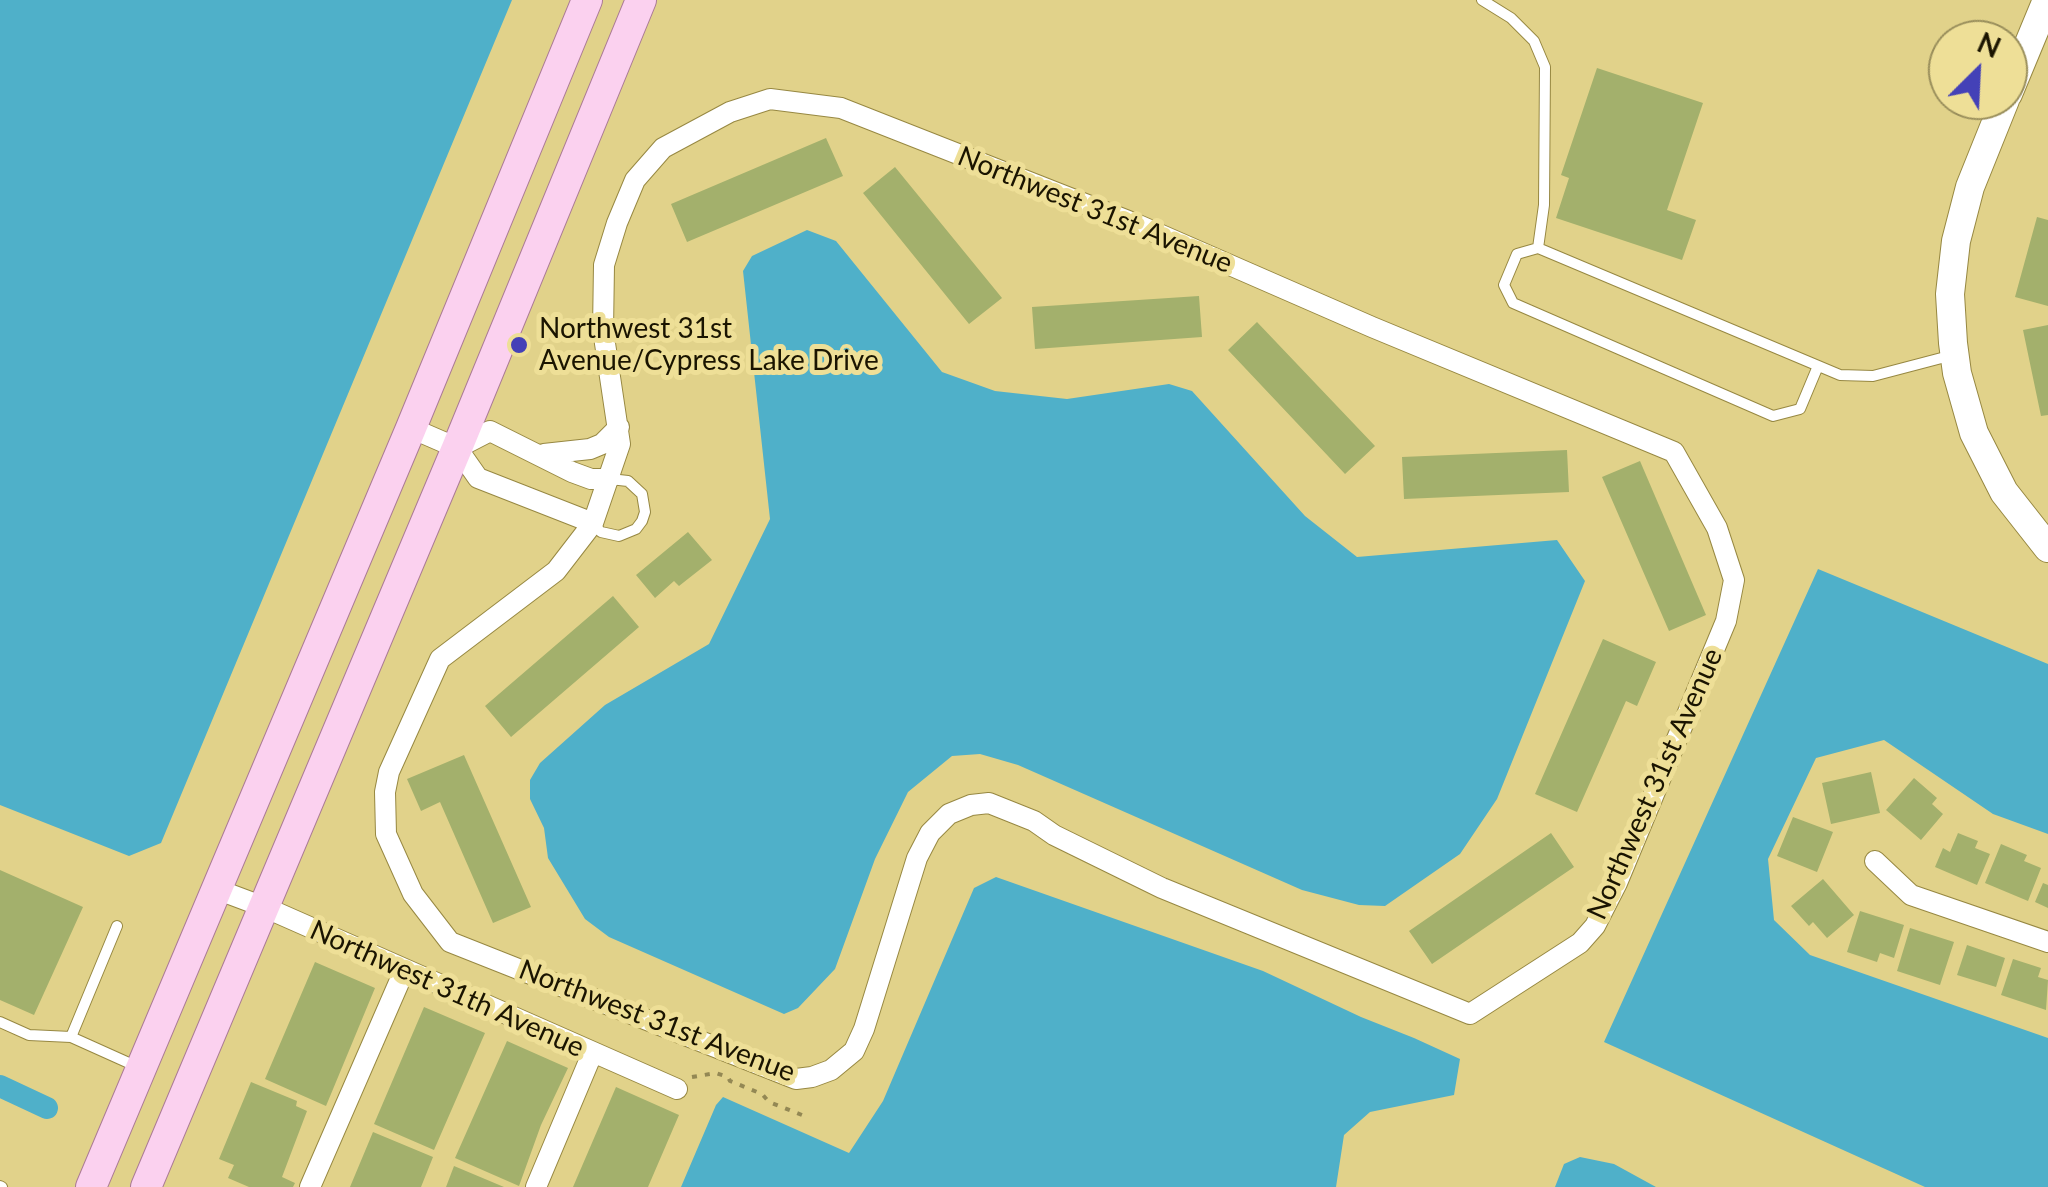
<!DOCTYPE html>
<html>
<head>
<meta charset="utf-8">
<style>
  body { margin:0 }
  #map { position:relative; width:2048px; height:1187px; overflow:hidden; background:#e1d28a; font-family:Lato,sans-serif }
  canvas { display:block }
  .north { position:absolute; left:1928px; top:20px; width:100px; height:100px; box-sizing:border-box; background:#eedf97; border:2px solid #998e5b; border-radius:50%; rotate:24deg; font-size:28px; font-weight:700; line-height:40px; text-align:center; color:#1a1400 }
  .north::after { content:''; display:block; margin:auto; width:35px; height:45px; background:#4441b7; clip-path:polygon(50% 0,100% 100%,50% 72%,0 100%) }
</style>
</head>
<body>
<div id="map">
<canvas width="2048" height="1187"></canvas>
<div class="north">N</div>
</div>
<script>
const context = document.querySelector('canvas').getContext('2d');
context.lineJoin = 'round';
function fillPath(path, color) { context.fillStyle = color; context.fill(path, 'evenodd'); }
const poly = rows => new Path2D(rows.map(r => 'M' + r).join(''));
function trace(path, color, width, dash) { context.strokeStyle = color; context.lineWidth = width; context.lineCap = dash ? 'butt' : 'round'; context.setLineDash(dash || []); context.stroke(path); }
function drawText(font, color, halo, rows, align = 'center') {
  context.font = font + ' Lato,sans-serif'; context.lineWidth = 10; context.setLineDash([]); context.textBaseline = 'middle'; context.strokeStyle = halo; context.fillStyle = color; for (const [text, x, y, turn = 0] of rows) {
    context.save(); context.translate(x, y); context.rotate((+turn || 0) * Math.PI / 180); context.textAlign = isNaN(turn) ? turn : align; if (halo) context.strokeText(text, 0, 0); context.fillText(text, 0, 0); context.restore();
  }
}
fillPath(poly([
  [0,0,512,0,161,843,129,856,0,805],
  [807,230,836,241,942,372,995,391,1067,399,1169,384,1192,391,1305,516,1357,557,1557,540,1585,581,1497,799,1460,854,1385,906,1359,905,1302,890,1018,765,980,754,952,756,908,792,875,859,835,969,798,1008,784,1014,609,937,585,919,548,858,544,828,530,799,530,780,540,763,605,705,709,644,770,519,743,271,752,256],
  [1818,569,2048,664,2048,834,1993,814,1884,740,1816,758,1768,859,1774,920,1810,955,2048,1038,2048,1187,1925,1187,1604,1042],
  [996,877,1263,971,1361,1017,1414,1038,1460,1059,1454,1095,1370,1112,1344,1135,1336,1187,681,1187,716,1105,723,1097,849,1153,883,1101,974,888],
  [1580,1157,1614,1164,1656,1187,1555,1187,1564,1164]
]), '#4fb0c9');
trace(poly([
  [0,1086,47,1108]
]), '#4fb0c9', 22);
fillPath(poly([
  [1597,68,1703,103,1667,210,1696,220,1682,260,1556,218,1569,178,1561,175],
  [826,138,843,176,687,242,671,204],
  [895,167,1002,298,969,324,863,193],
  [2037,217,2048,220,2048,306,2015,297],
  [1199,296,1202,337,1035,349,1032,307],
  [1257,322,1375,446,1345,474,1228,350],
  [2048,325,2048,415,2041,416,2023,330],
  [1567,450,1569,492,1404,499,1402,457],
  [1640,461,1706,615,1669,631,1602,477],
  [688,532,712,560,679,586,674,581,655,598,636,575],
  [613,596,639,627,511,737,485,706],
  [1603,639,1656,662,1637,706,1626,701,1577,812,1535,794],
  [464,755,531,907,493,923,440,802,421,811,407,779],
  [1871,772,1880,813,1831,824,1822,783],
  [1914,778,1937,798,1932,804,1943,814,1921,840,1886,810],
  [1793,817,1833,832,1817,872,1777,856],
  [1551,833,1574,867,1432,964,1409,931],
  [1958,833,1978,841,1975,848,1990,854,1977,885,1935,867,1943,848,1950,852],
  [2001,844,2027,855,2024,861,2041,868,2028,901,1985,883],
  [0,870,83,907,34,1015,0,1000],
  [1823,879,1854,915,1827,938,1813,922,1809,926,1791,906],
  [2043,883,2048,885,2048,908,2035,902],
  [1860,911,1904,925,1894,958,1880,953,1877,962,1847,952],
  [1910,928,1954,942,1940,985,1897,971],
  [1967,945,2005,958,1996,987,1957,975],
  [2013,959,2041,968,2038,977,2048,980,2046,1010,2001,995],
  [315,962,375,988,326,1106,265,1079],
  [424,1007,485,1033,434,1150,374,1124],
  [507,1041,568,1068,541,1125,519,1186,455,1158],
  [251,1082,297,1101,296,1106,307,1111,282,1177,295,1183,293,1187,249,1187,228,1178,234,1165,219,1159],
  [616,1087,679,1115,648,1187,573,1187],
  [373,1132,433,1157,421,1187,350,1187],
  [454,1166,504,1187,446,1187]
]), '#a3b06c');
const lane = poly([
  [1482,0,1511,18,1534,41,1545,67,1544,205,1538,248],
  [1818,366,1800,409,1773,416,1513,303,1504,285,1517,254,1538,248,1840,375,1873,376,1953,355],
  [593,524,601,532,619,536,636,529,642,521,645,512,642,494,628,481,610,479],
  [0,1022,29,1035,71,1037,140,1068],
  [71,1037,117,926],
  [0,1186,2,1187]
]);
const street = poly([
  [770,99,841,108,1136,224,1372,327,1674,452,1717,528,1734,580,1726,621,1617,883,1595,926,1580,943,1470,1014,1162,888,1054,835,1034,821,989,803,971,805,949,814,930,833,917,858,864,1029,854,1051,831,1070,812,1077,796,1079,450,942,413,894,386,834,385,792,389,772,440,659,556,571,593,523,620,444,603,330,604,265,617,223,635,180,663,148,730,112,770,99],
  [411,428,457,448,478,478,593,523],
  [457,448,490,431,572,472,591,479,609,479],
  [544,454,590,449,602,444,619,427],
  [1875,861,1911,895,2048,942],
  [216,889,264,907,677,1089],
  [310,1187,404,971],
  [536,1187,592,1054]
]);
const secondary = poly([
  [2008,94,2047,0],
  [2005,100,1970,187,1956,241,1950,294,1953,343,1957,373,1974,433,2004,492,2048,548]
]);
const primary = poly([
  [91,1187,411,428,587,0],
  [146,1187,457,448,641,0]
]);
trace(lane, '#978842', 12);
trace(street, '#978842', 22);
trace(secondary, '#978842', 30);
trace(primary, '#ab7b95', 32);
trace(poly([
  [692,1077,716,1073,728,1077,730,1081,762,1094,769,1102,807,1117]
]), '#938854', 4, [5, 8]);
trace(lane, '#fff', 10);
trace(street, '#fff', 20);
trace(secondary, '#fff', 28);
trace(primary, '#fbd1ef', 30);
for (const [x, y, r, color] of [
  [519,345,10,"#4441b7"]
]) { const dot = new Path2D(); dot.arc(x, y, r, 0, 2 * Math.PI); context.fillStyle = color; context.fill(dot); trace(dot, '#eedf97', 4); }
drawText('28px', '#1a1400', '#eedf97', [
  ["Northwest 31st Avenue",1095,210,22],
  ["Northwest 31st Avenue",1655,784,-66],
  ["Northwest 31th Avenue",447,989,24],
  ["Northwest 31st Avenue",657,1021,21]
]);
drawText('28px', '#1a1400', '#eedf97', [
  ["Northwest 31st",539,329],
  ["Avenue/Cypress Lake Drive",539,361]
], 'left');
</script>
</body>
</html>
